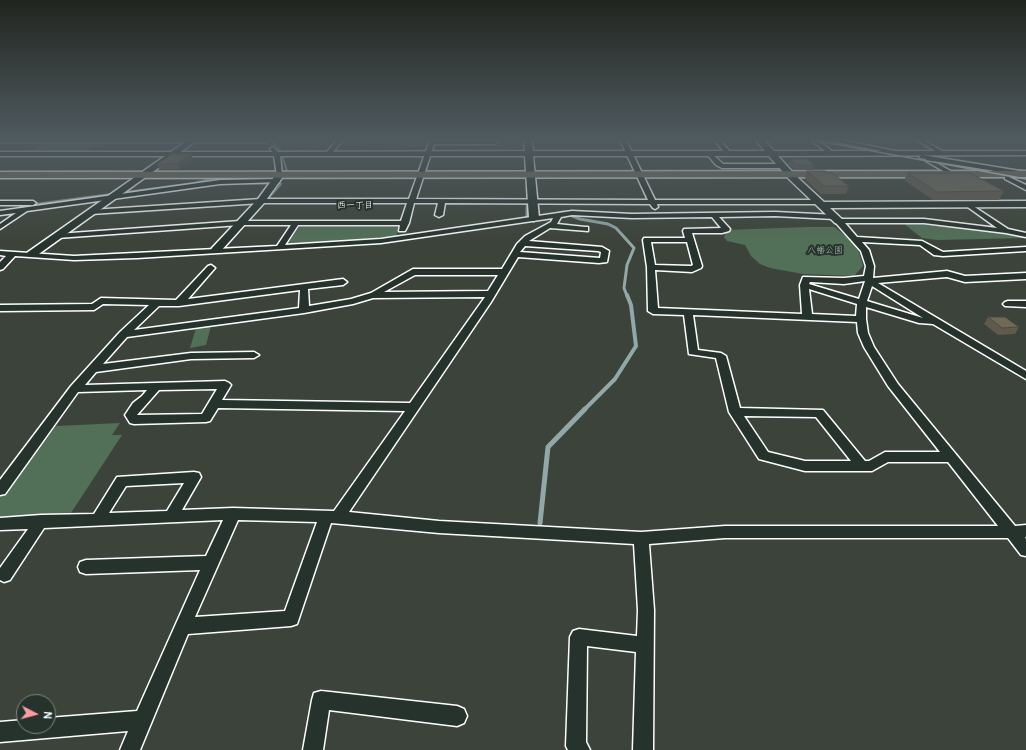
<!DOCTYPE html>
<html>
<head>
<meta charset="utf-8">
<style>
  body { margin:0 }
  #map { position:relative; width:1026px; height:750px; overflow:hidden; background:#3c433a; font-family:Pangolin,sans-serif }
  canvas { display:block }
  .north { position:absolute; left:16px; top:694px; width:40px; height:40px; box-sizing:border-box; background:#26332d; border:1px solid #7d8581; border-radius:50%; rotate:96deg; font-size:11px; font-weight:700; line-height:16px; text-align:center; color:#fff }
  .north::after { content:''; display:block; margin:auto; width:14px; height:18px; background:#ff9aa2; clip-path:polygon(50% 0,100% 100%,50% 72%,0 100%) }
</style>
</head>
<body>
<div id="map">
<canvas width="1026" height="750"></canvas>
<div class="north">N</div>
</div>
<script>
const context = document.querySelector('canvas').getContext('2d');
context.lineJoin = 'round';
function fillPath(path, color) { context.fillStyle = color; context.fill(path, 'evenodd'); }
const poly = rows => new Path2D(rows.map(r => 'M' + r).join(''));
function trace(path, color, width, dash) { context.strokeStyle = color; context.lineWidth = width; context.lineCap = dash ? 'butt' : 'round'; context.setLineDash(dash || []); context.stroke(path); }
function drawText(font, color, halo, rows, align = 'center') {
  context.font = font + ' Pangolin,"Klee One",sans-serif'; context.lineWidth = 4; context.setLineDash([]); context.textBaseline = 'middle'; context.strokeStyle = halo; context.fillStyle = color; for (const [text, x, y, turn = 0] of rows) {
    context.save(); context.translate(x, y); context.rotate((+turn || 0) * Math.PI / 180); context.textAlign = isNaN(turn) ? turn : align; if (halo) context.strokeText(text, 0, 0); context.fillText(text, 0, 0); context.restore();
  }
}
fillPath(poly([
  [51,140,103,141,80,153,25,153],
  [903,223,926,223,1022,234,1026,236,1026,238,937,240,922,238],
  [400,224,396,237,379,239,287,245,300,225],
  [807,227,834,227,849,238,859,252,863,266,854,276,803,274,770,268,760,264,751,256,745,245,727,241,724,237,727,230],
  [211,326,206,345,190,348,196,328],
  [120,423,112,435,122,435,69,516,0,519,0,496,56,426]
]), '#527057');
trace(poly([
  [271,140,281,151,331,152],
  [244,172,287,171,281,152],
  [194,183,204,183],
  [237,183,281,184,265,202],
  [522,203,527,204,527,208],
  [28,205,194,183,219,177]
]), '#92a8a8', 2);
trace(poly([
  [527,207,527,218,531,218],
  [556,214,563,212,580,219,608,224,616,228,634,248,627,265,624,288,627,296]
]), '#92a8a8', 3);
trace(poly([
  [584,410,615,379,636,346,631,305,627,295]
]), '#92a8a8', 4);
trace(poly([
  [540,523,548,447,585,409]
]), '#92a8a8', 5);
const street = poly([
  [0,140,269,140,266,142,0,142,0,140],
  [337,140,343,140,331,154,327,154,327,152,337,140],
  [430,140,495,140,498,142,495,144,434,144,416,199,648,200,620,140,626,140,655,200,819,200,822,202,819,204,657,204,658,207,655,209,653,208,650,204,445,203,443,215,439,217,435,215,438,203,414,203,409,223,405,231,399,231,400,225,298,225,285,245,381,239,572,211,632,214,775,212,837,215,838,217,834,219,775,216,719,217,730,229,729,231,722,233,692,233,702,266,701,268,692,272,655,270,658,308,802,314,800,285,803,277,844,278,864,276,866,266,861,251,836,223,836,219,924,219,997,228,965,205,965,203,967,202,1008,229,1026,233,1026,237,1006,233,924,223,845,223,857,237,922,241,943,252,1026,247,1026,251,943,256,934,255,920,245,862,242,869,250,874,266,873,278,947,271,965,276,1026,273,1026,279,965,282,947,277,878,283,1026,371,1026,379,933,324,919,323,866,307,866,319,868,333,874,347,898,384,1015,526,1026,525,1026,537,1025,537,1026,539,1026,556,1021,555,1008,538,725,538,649,544,654,610,653,750,633,750,636,652,587,646,586,742,590,750,568,750,566,746,570,637,573,631,579,629,637,636,638,610,634,544,439,533,331,523,297,624,291,626,188,634,140,750,120,750,128,731,0,742,0,722,24,720,24,726,48,726,48,718,137,711,200,570,86,574,80,572,78,567,80,562,86,560,206,556,223,520,44,528,10,580,4,582,0,580,0,568,28,529,0,530,0,518,41,515,94,514,117,477,194,472,199,473,201,477,182,510,233,508,334,511,405,411,218,408,210,421,206,422,134,424,130,423,125,415,133,403,142,396,147,390,78,392,5,494,0,495,0,480,71,386,120,332,149,305,103,304,94,310,0,311,0,305,92,304,101,298,176,300,208,266,211,265,215,268,188,299,343,279,347,282,343,285,308,289,309,306,351,299,371,293,413,269,502,269,517,244,525,236,551,222,553,218,381,243,137,258,74,260,15,256,3,269,0,270,0,262,6,256,0,255,0,251,74,256,277,246,291,225,240,225,57,238,53,236,57,234,240,221,401,221,407,203,261,203,91,214,87,212,91,210,261,199,409,199,430,140],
  [572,215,632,218,712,217,721,228,684,229,683,231,685,238,644,238,643,240,647,267,648,311,653,314,684,315,689,354,716,358,729,412,759,459,805,471,872,471,888,462,948,462,998,526,725,526,641,532,439,521,349,512,491,302,518,257,599,263,607,262,609,251,602,247,529,241,550,228,588,231,588,227,585,227,557,224,561,217,572,215],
  [651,242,687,242,693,265,691,266,655,265,651,242],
  [525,246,598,251,601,252,600,258,520,252,525,246],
  [415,275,498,275,488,291,384,292,415,275],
  [865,281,859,299,809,284,810,282,844,284,865,281],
  [872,286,923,318,867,301,872,286],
  [809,289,857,304,856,316,812,314,809,289],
  [300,290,299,308,134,330,159,306,179,306,300,290],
  [485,297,410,403,222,400,231,385,229,383,225,381,85,385,96,372,191,359,254,358,259,355,254,352,191,353,103,364,127,337,304,313,353,304,373,298,485,297],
  [693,315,857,322,858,333,864,347,888,386,940,452,885,452,869,461,865,461,823,410,740,408,726,356,721,353,698,350,693,315],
  [217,389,202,414,137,415,159,390,217,389],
  [744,416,816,417,851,461,805,461,768,452,744,416],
  [184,483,167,511,109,513,126,486,184,483],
  [238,520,317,522,285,611,195,617,238,520],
  [714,140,720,140,730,152,730,154,726,154,714,140],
  [811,140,818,140,834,153,829,154,811,140],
  [826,140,840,140,905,153,902,155,826,140],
  [917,140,924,140,945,153,940,154,917,140],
  [273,147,280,154,282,176,277,175,274,156,0,156,0,152,273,152,270,149,273,147],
  [709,151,723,164,782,164,785,166,782,168,722,168,716,165,707,154,706,153,709,151],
  [922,155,1026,172,1026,176,933,161,954,173,955,174,952,176,926,161,926,159,920,158,919,157,922,155],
  [1005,177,1009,177,1026,185,1026,190,1005,179,1005,177],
  [277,179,280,181,279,182,220,184,27,211,0,229,0,224,16,213,0,215,0,211,220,180,277,179],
  [0,201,33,201,36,203,33,205,0,205,0,201],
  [1008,301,1026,301,1026,307,1005,306,1003,304,1005,302,1008,301],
  [321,691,457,706,464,709,467,716,464,723,457,726,329,710,323,750,303,750,312,700,314,693,321,691]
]);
const secondary = poly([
  [188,140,197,140,36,256,28,256,26,254,28,252,188,140],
  [524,140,532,140,533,151,765,151,756,140,764,140,774,151,1026,151,1026,155,778,156,796,176,824,202,1026,201,1026,207,830,208,844,221,839,224,835,223,790,180,769,156,533,156,539,218,534,221,529,218,525,156,277,156,273,154,277,152,525,151,524,140],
  [280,172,284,175,264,203,220,252,212,252,211,250,212,248,258,199,277,173,280,172]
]);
const primary = poly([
  [1026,171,1026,177,0,178,0,172,1026,171]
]);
trace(street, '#fff', 3);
trace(secondary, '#fff', 3);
trace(primary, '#fff', 3);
fillPath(street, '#26332d');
fillPath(secondary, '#26332d');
fillPath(primary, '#706f59');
trace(poly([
  [812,140,1026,179]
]), '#fff', 1.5);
fillPath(poly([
  [193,159,179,169,159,169,157,164],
  [790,159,814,165,813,170,795,170,788,164],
  [807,171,828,173,849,186,846,194,821,194,805,179],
  [908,173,1004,191,999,200,933,200,904,180],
  [988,317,1019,327,1015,334,998,335,984,324]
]), '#60594d');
fillPath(poly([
  [191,154,193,159,179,169,177,164]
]), '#4e493e');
const building = poly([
  [172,154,191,154,177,164,157,164,172,154],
  [790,159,807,159,814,165,796,165,790,159],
  [807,171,825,171,828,173,832,173,849,186,824,186,807,171],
  [908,173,970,173,1004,191,937,192,908,173],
  [988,317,1005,317,1019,327,1002,328,988,317]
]);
fillPath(building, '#706859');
trace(building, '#4e493e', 1);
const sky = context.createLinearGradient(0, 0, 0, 245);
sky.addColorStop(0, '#212520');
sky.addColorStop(0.57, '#505b60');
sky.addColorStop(1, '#505b6000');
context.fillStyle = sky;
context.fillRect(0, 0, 1026, 245);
drawText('9px', '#fff', '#26332d', [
  ["西一丁目",355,206]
]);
drawText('9px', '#b1bfb3', '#26332d', [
  ["八幡公園",825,251]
]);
</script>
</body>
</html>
